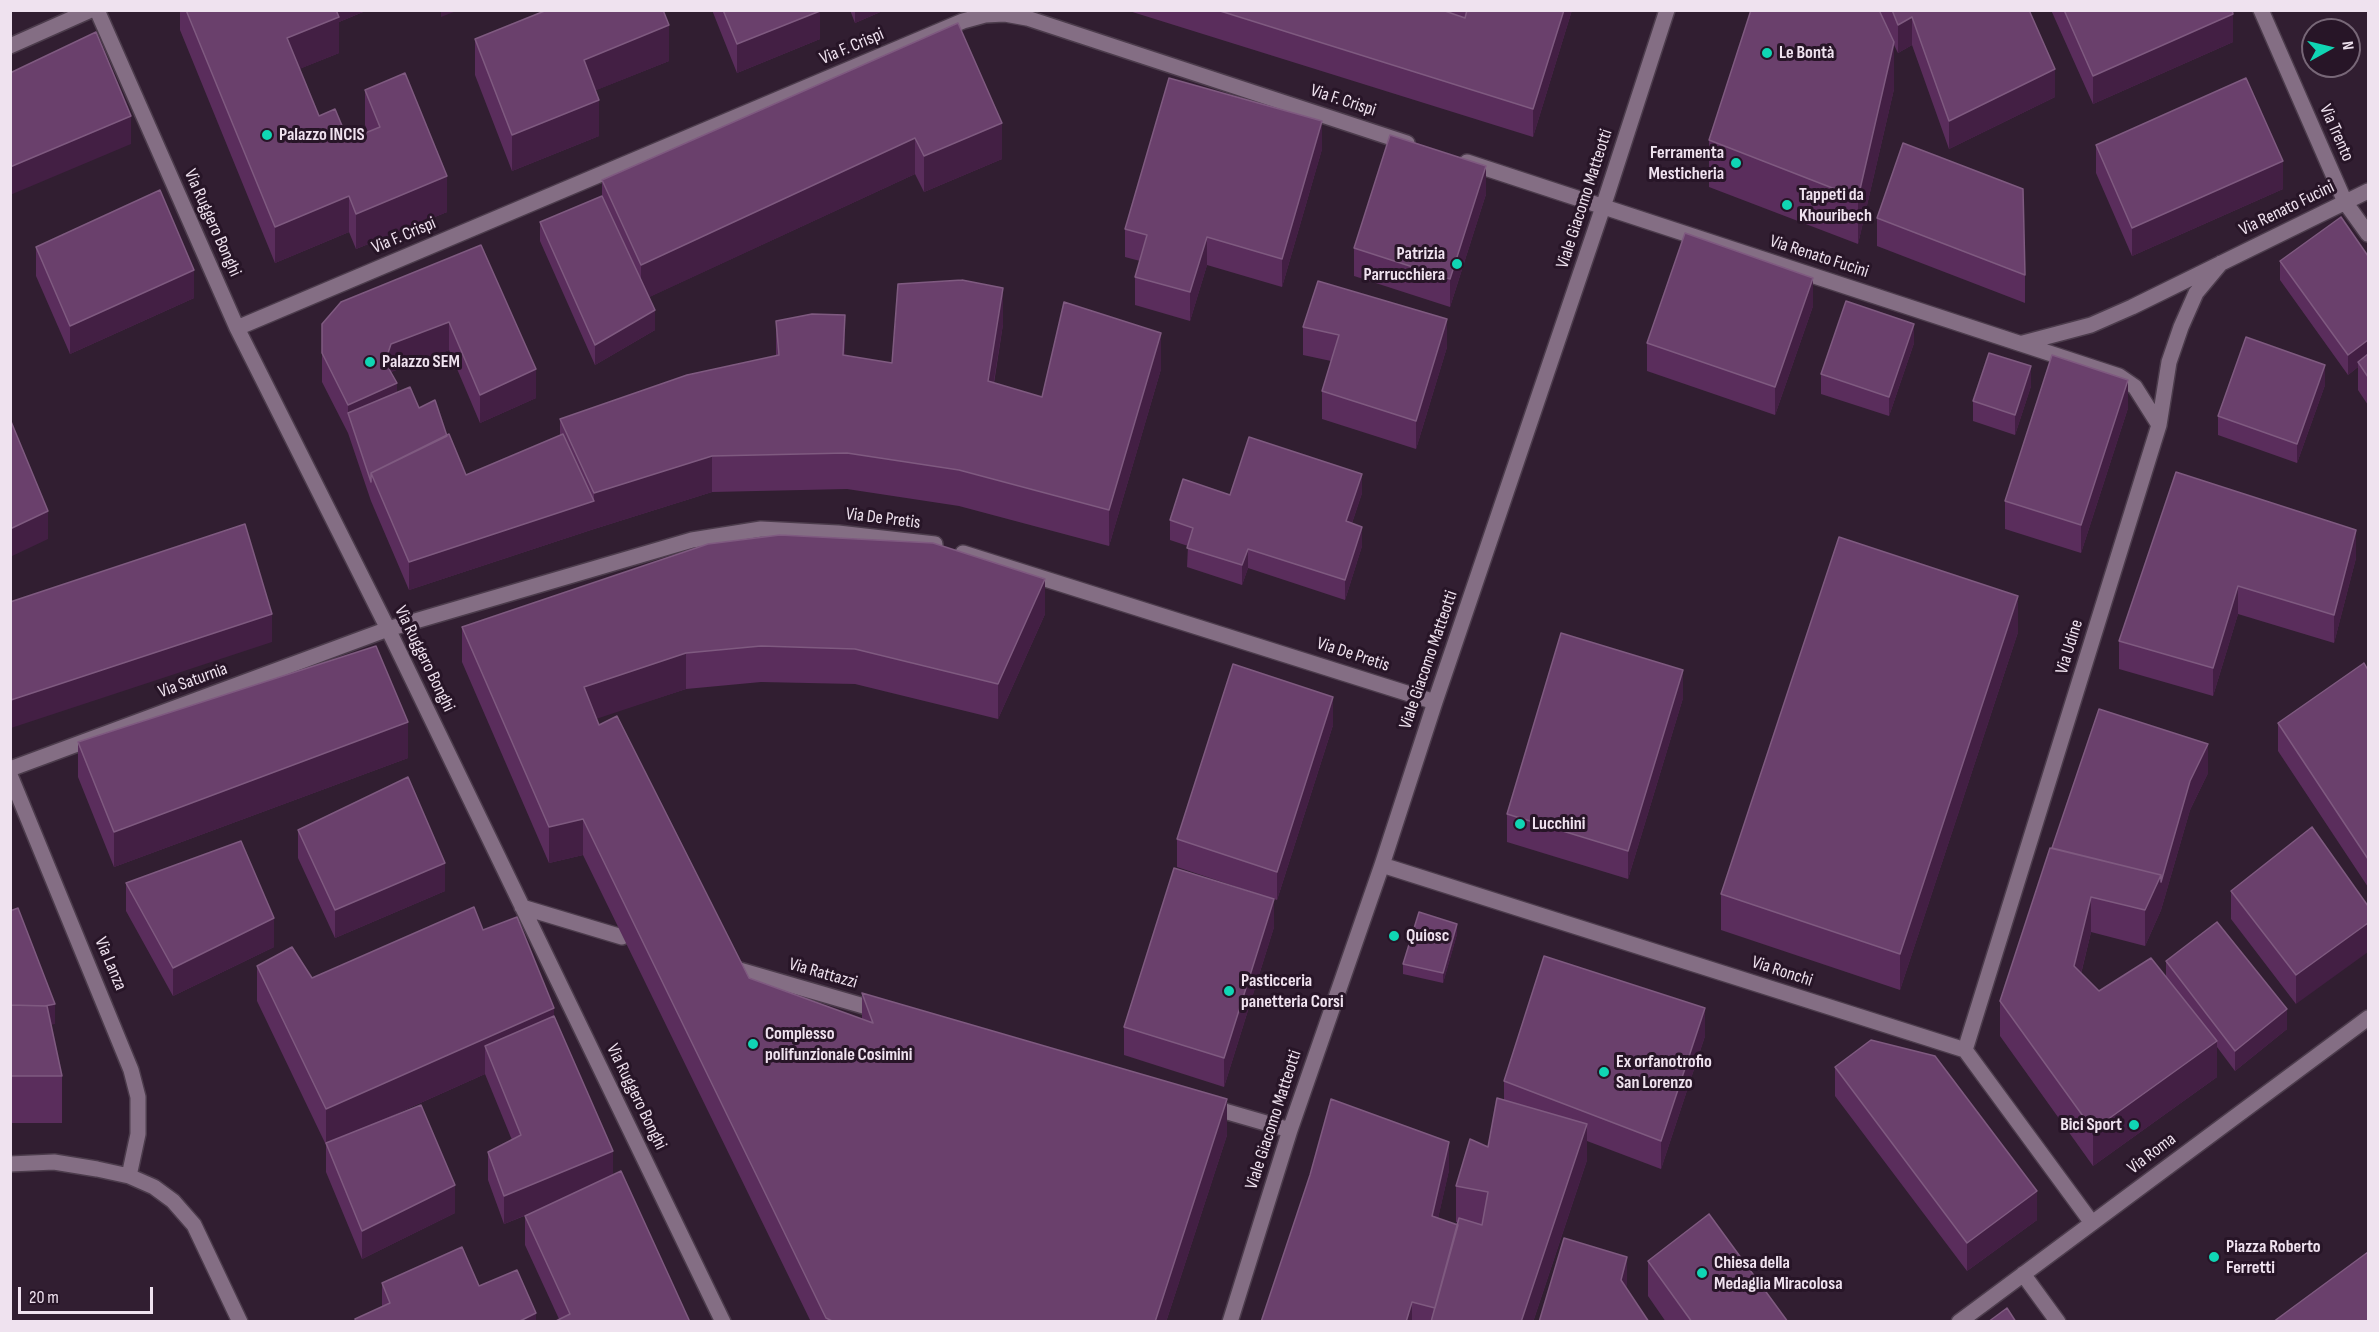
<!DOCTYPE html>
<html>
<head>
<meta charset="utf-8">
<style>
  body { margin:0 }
  #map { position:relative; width:2379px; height:1332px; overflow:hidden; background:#311e31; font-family:"Sofia Sans Condensed",sans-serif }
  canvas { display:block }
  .frame { position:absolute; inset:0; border:12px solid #efe2ef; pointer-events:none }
  .north { position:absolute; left:2301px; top:18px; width:60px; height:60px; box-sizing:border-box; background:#271527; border:2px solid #776777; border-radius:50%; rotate:82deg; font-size:16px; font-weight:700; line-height:24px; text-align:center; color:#efe2ef }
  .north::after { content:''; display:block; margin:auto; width:21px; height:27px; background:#10d5b4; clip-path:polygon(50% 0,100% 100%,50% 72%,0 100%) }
  .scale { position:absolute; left:18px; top:1287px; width:135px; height:27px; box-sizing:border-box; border:3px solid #efe2ef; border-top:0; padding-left:8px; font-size:18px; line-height:21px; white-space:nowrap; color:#efe2ef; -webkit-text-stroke:4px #271527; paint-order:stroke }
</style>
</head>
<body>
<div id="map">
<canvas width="2379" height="1332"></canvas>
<div class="frame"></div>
<div class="north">N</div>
<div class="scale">20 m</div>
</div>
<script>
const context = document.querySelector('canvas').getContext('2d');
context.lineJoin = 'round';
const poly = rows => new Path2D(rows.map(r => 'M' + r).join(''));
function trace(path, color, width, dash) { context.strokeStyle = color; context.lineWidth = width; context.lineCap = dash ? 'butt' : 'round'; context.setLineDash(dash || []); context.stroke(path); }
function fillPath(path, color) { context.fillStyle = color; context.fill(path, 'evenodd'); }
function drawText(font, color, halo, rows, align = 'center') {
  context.font = font + ' "Sofia Sans Condensed",sans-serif'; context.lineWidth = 6; context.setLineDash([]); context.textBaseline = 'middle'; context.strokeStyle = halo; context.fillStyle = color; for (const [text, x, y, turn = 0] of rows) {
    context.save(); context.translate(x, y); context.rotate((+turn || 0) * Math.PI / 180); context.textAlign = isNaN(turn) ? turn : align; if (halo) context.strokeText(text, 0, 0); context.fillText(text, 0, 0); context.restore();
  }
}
const minor = poly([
  [97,10,237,328,388,629,723,1322],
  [2261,10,2345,202,2368,234],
  [10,46,91,10],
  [1467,162,2119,376,2135,387,2159,425],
  [237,328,963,21,985,15,1005,14,1027,18,1407,143],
  [2023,343,2091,325,2132,307,2368,191],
  [963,553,1435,702],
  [10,769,388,629,692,540,761,529,838,533,935,544],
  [10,775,131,1070,138,1097,138,1134,129,1176],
  [1382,865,1965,1050,2092,1223],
  [522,907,622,937],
  [729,967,881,1011],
  [1965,1050,2159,425,2169,362,2181,327,2196,293,2221,263],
  [1207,1106,1290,1130],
  [10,1164,54,1162,97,1169,129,1176,154,1187,173,1201,194,1225,240,1322],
  [2023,1274,2058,1322],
  [1230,1322,1290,1130,1382,865,1435,702,1603,207,1667,10],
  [1959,1322,2368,1018]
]);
trace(minor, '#4c3c4c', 18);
trace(minor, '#846e84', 15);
fillPath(poly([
  [180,10,363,10,363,12,339,22,339,53,299,69,319,116,348,140,368,132,365,125,365,90,447,212,356,249,349,232,275,263,180,30],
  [543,10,663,10,669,61,596,90,599,136,512,171,475,75,475,39,544,12],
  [712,10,819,10,820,39,737,73],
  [850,10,885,10,855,23],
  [1126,10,1572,10,1533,137],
  [1751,10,2029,10,2055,97,1949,149,1912,45,1898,53,1894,45,1894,89,1858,244,1709,187,1709,140],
  [2051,10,2232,10,2233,42,2093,104],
  [958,23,1002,159,924,192,915,174,649,297,655,330,595,365,540,241,540,222,602,196,602,180],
  [2096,145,2283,189,2132,256,2096,173],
  [1322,149,1282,287,1207,265,1190,321,1135,305,1135,277,1140,261,1125,257,1125,229],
  [1486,194,1450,307,1354,276,1354,248],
  [1877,218,2025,275,2025,303,1877,246],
  [481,245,536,398,480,423,449,350,391,372,391,373,397,392,419,408,447,436,466,475,560,436,560,419,776,356,776,321,845,356,892,363,1003,324,994,383,1042,397,1161,369,1109,546,959,506,847,489,712,492,594,529,409,590,371,501,348,433,322,382,322,324],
  [36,247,194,298,70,354,36,276],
  [2368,256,2368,405,2358,390,2358,367,2348,375,2280,280,2280,261],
  [1813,306,1775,415,1647,371,1647,343],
  [1303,327,1447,347,1416,449,1322,419,1322,391,1331,361,1303,355],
  [1914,343,1889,416,1821,394,1821,374],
  [2325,385,2297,463,2218,435,2218,416],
  [2031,386,2015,435,1973,421,1973,401],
  [2128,408,2081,553,2005,529,2005,501],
  [2176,472,2356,558,2334,643,2238,614,2213,696,2119,669,2119,641],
  [1362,493,1352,523,1362,546,1345,600,1248,568,1242,585,1187,567,1188,546,1170,540,1170,520,1230,495],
  [1045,614,998,719,855,684,761,682,686,689,596,718,599,725,749,978,862,1019,862,993,1227,1135,1166,1322,811,1322,583,855,549,863,462,662,462,627],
  [2018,632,1900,990,1721,930,1721,894],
  [2368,670,2368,887,2278,751,2278,723],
  [1683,698,1628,879,1507,842,1507,814],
  [1333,725,1277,900,1274,899,1274,927,1224,1087,1124,1055,1124,1027,1264,896,1177,867,1177,839],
  [78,742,408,758,114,867,78,777],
  [2208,773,2190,810,2161,910,2145,946,2091,932,2081,974,2099,991,2166,978,2166,961,2287,1029,2235,1071,2217,1047,2217,1077,2093,1166,2000,1036,2000,1001,2052,848],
  [2312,827,2296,1004,2231,919,2231,891],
  [298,830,445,891,335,938,298,858],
  [10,880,12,910,55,1024,51,1024,62,1076,62,1123,10,1123],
  [126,883,274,947,173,996,126,911],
  [483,930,554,1016,613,1175,690,1322,559,1319,525,1245,525,1216,542,1209,504,1224,488,1180,488,1152,512,1140,485,1074,369,1126,455,1213,362,1259,326,1172,326,1145,257,1001,257,966,312,978],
  [1457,934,1443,983,1403,974,1403,964],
  [1705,1036,1661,1169,1587,1141,1587,1160,1533,1322,1261,1322,1449,1170,1438,1218,1458,1225,1458,1222,1456,1222,1456,1186,1488,1147,1504,1100,1504,1081],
  [1835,1067,2037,1220,1967,1271,1835,1096],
  [1648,1261,1788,1322,1666,1322,1648,1296],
  [382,1283,479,1286,536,1322,355,1322,355,1319,382,1307]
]), '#5a2d5c');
fillPath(poly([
  [328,10,363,10,363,12,339,22,339,53,287,74,287,38],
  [441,10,459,10,441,17],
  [855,10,885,10,855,23],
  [1564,10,1572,10,1533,137,1533,109],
  [820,11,820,39,737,73,737,44],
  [2233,14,2233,42,2093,104,2093,76],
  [1912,17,1912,45,1898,53,1898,25],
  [669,25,669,61,584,95,584,60],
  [1894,42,1894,89,1858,244,1858,198],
  [2055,69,2055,97,1949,149,1949,121],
  [599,100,599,136,512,171,512,135],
  [131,116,131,144,10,195,10,167],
  [1322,121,1322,149,1282,287,1282,259],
  [1002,123,1002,159,924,192,924,156],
  [915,138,915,174,641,301,641,265],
  [2283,161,2283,189,2132,256,2132,228],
  [1486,166,1486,194,1450,307,1450,279],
  [447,176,447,212,356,249,356,214],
  [349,196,349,232,275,263,275,227],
  [1207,237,1207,265,1190,321,1190,292],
  [194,270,194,298,70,354,70,326],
  [1813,278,1813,306,1775,415,1775,387],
  [1003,288,1003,324,988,417,988,381],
  [655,310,655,330,595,365,595,345],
  [845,315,845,351,843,391,843,355],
  [1447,319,1447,347,1416,449,1416,421],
  [449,322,449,350,391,372,386,388,397,383,397,412,348,413,348,433,348,405,385,362,391,344],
  [1914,324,1914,343,1889,416,1889,397],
  [1161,333,1161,369,1109,546,1109,510],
  [2368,340,2368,359,2358,362,2358,367,2348,375,2348,355],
  [2325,365,2325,385,2297,463,2297,444],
  [2031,366,2031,386,2015,435,2015,415],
  [536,369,536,398,480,423,480,395],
  [2128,380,2128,408,2081,553,2081,525],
  [712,456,712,492,594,529,409,590,409,562,594,501,594,493],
  [1362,474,1362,493,1346,541,1346,521],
  [48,511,48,539,10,557,10,529],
  [1362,527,1362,546,1345,600,1345,580],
  [2356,530,2356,558,2334,643,2334,615],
  [1248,549,1248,568,1242,585,1242,565],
  [1045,579,1045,614,998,719,998,684],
  [2238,586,2238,614,2213,696,2213,668],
  [2018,596,2018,632,1900,990,1900,954],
  [272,614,272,642,11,728,11,700],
  [686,653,686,689,584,723,584,687],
  [1683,670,1683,698,1628,879,1628,851],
  [1333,697,1333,725,1277,900,1277,872],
  [408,722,408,758,114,867,114,832],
  [2208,744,2208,773,2190,810,2161,910,2145,946,2145,910,2190,781],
  [583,819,583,855,549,863,549,827],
  [445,863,445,891,335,938,335,910],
  [10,884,12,884,12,912,10,912],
  [2091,897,2091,932,2074,1002,2074,966],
  [1274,899,1274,927,1224,1087,1224,1058],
  [274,918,274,947,173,996,173,968],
  [2368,923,2368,952,2296,1004,2296,975],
  [1457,924,1457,934,1443,983,1443,973],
  [55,1004,55,1024,10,1034,10,1014],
  [554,1008,554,1044,485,1046,485,1074,326,1145,326,1109],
  [1705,1008,1705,1036,1661,1169,1661,1141],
  [2287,1009,2287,1029,2235,1071,2235,1051],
  [2217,1041,2217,1077,2093,1166,2093,1130],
  [1227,1099,1227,1135,1166,1322,1155,1322],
  [1587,1124,1587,1160,1533,1322,1521,1322],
  [1449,1142,1449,1170,1432,1245,1432,1216],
  [613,1151,613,1179,504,1224,504,1196],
  [455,1185,455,1213,362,1259,362,1231],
  [2037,1191,2037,1220,1967,1271,1967,1243],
  [1627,1257,1627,1285,1621,1309,1621,1280],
  [1412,1302,1412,1322,1406,1322],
  [536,1313,536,1322,518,1322]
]), '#431f44');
const building = poly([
  [186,10,336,10,339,17,287,38,319,116,335,109,348,140,380,127,365,90,405,73,447,176,356,214,349,196,275,227,186,10],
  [547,10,663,10,669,25,584,60,599,100,512,135,475,39,547,10],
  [723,10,819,10,820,11,737,44,723,10],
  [1217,10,1442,10,1465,18,1467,10,1564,10,1533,109,1217,10],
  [1751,10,1879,10,1894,42,1858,198,1709,140,1751,10],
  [1892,10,2029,10,2055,69,1949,121,1912,17,1898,25,1892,10],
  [2064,10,2232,10,2233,14,2093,76,2064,10],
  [958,23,1002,123,924,156,915,138,641,265,602,180,958,23],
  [96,32,131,116,10,167,10,73,96,32],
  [1169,78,1322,121,1282,259,1207,237,1190,292,1135,277,1147,235,1125,229,1169,78],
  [2246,78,2283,161,2132,228,2096,145,2246,78],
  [1390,135,1486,166,1450,279,1354,248,1390,135],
  [1903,143,2023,189,2025,275,1877,218,1903,143],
  [160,190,194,270,70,326,36,247,160,190],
  [602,196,655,310,595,345,540,222,602,196],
  [2341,217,2368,256,2368,340,2348,355,2280,261,2341,217],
  [1685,233,1813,278,1775,387,1647,343,1685,233],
  [481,245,536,369,480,395,449,322,391,344,385,362,397,383,348,405,322,353,322,324,341,302,481,245],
  [962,280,1003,288,988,381,1042,397,1064,302,1161,333,1109,510,959,470,847,453,712,456,594,493,560,419,687,375,779,355,776,321,812,314,845,315,843,355,892,363,898,284,962,280],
  [1318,281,1447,319,1416,421,1322,391,1339,335,1303,327,1318,281],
  [1846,301,1914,324,1889,397,1821,374,1846,301],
  [2246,337,2325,365,2297,444,2218,416,2246,337],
  [1989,353,2031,366,2015,415,1973,401,1989,353],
  [2368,354,2368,377,2358,362,2368,354],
  [2052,355,2128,380,2081,525,2005,501,2052,355],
  [410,387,419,408,435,400,447,436,371,473,371,482,348,413,410,387],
  [10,419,48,511,10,529,10,419],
  [449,434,466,475,563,434,594,501,409,562,371,473,449,434],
  [1249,437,1362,474,1346,521,1362,527,1345,580,1248,549,1242,565,1187,548,1193,528,1170,520,1183,479,1230,495,1249,437],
  [2176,472,2356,530,2334,615,2238,586,2213,668,2119,641,2176,472],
  [245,524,272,614,11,700,10,602,245,524],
  [780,535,933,543,1045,579,998,684,855,649,761,646,686,653,584,687,599,725,617,716,749,978,873,1023,862,993,1227,1099,1155,1322,834,1322,826,1318,583,819,549,827,462,627,708,544,780,535],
  [1839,537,2018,596,1900,954,1721,894,1839,537],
  [1561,633,1683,670,1628,851,1507,814,1561,633],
  [376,646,408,722,114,832,78,742,376,646],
  [2364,663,2368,670,2368,859,2278,723,2364,663],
  [1233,664,1333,697,1277,872,1177,839,1233,664],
  [2099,709,2208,744,2190,781,2161,882,2161,875,2052,848,2099,709],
  [408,777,445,863,335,910,298,830,408,777],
  [2312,827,2368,906,2368,923,2296,975,2231,891,2312,827],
  [241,841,274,918,173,968,126,883,241,841],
  [2050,848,2161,875,2145,910,2091,897,2074,966,2099,991,2151,958,2217,1041,2093,1130,2000,1001,2050,848],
  [1174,868,1274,899,1224,1058,1124,1027,1174,868],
  [474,907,483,930,517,917,554,1008,326,1109,257,966,292,947,312,978,474,907],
  [18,908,55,1004,45,1006,10,1005,10,911,18,908],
  [1419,912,1457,924,1443,973,1403,964,1419,912],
  [2217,922,2287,1009,2235,1051,2166,961,2217,922],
  [1544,956,1705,1008,1661,1141,1504,1081,1544,956],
  [10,1005,47,1006,62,1076,10,1076,10,1005],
  [554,1016,613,1151,504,1196,488,1152,521,1135,485,1046,554,1016],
  [1871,1040,1935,1056,2037,1191,1967,1243,1835,1067,1871,1040],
  [1497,1098,1587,1124,1521,1322,1431,1322,1459,1218,1482,1225,1488,1192,1456,1186,1470,1139,1488,1147,1497,1098],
  [1331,1099,1449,1142,1432,1216,1458,1225,1435,1308,1412,1302,1406,1322,1261,1322,1310,1175,1331,1099],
  [421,1105,455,1185,362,1231,326,1143,421,1105],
  [621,1171,690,1322,554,1322,570,1314,525,1216,621,1171],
  [1709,1214,1788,1322,1692,1322,1648,1261,1709,1214],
  [1564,1238,1627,1257,1621,1280,1649,1322,1539,1322,1564,1238],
  [462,1247,479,1286,517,1270,536,1313,518,1322,356,1322,355,1319,390,1303,382,1283,462,1247],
  [2368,1252,2368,1322,2273,1322,2368,1252],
  [2007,1308,2016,1322,1988,1322,2007,1308]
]);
fillPath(building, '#6a406c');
trace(building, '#7f5a80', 1.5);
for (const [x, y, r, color] of [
  [1767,53,6,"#10d5b4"],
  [267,135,6,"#10d5b4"],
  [1736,163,6,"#10d5b4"],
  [1787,205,6,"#10d5b4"],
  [1457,264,6,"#10d5b4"],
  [370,362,6,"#10d5b4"],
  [1520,824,6,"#10d5b4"],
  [1394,936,6,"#10d5b4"],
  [1229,991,6,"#10d5b4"],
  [753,1044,6,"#10d5b4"],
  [1604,1072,6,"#10d5b4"],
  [2134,1125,6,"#10d5b4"],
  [2214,1257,6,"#10d5b4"],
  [1702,1273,6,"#10d5b4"]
]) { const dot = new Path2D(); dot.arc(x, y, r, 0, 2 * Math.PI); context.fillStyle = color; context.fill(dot); trace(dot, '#271527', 2); }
drawText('18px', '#efe2ef', '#271527', [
  ["Via F. Crispi",852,47,-23],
  ["Via F. Crispi",1343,101,18],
  ["Via Trento",2336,133,66],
  ["Viale Giacomo Matteotti",1585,199,-72],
  ["Via Renato Fucini",2287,209,-26],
  ["Via Ruggero Bonghi",212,223,66],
  ["Via F. Crispi",404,236,-23],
  ["Via Renato Fucini",1819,257,18],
  ["Via De Pretis",883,519,7],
  ["Via Udine",2070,647,-73],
  ["Via De Pretis",1353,655,18],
  ["Via Ruggero Bonghi",424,659,64],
  ["Viale Giacomo Matteotti",1429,660,-71],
  ["Via Saturnia",193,681,-20],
  ["Via Lanza",110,964,67],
  ["Via Ronchi",1782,972,18],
  ["Via Rattazzi",823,974,16],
  ["Via Ruggero Bonghi",636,1097,64],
  ["Viale Giacomo Matteotti",1274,1120,-72],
  ["Via Roma",2152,1154,-37]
]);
drawText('bold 18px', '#efe2ef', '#271527', [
  ["Le Bontà",1779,53],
  ["Palazzo INCIS",279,135],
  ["Ferramenta",1724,153,"right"],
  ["Mesticheria",1724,174,"right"],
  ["Tappeti da",1799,195],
  ["Khouribech",1799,216],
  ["Patrizia",1445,254,"right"],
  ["Parrucchiera",1445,275,"right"],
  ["Palazzo SEM",382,362],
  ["Lucchini",1532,824],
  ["Quiosc",1406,936],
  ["Pasticceria",1241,981],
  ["panetteria Corsi",1241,1002],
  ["Complesso",765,1034],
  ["polifunzionale Cosimini",765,1055],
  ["Ex orfanotrofio",1616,1062],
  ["San Lorenzo",1616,1083],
  ["Bici Sport",2122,1125,"right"],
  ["Piazza Roberto",2226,1247],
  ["Ferretti",2226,1268],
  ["Chiesa della",1714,1263],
  ["Medaglia Miracolosa",1714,1284]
], 'left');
</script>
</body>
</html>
